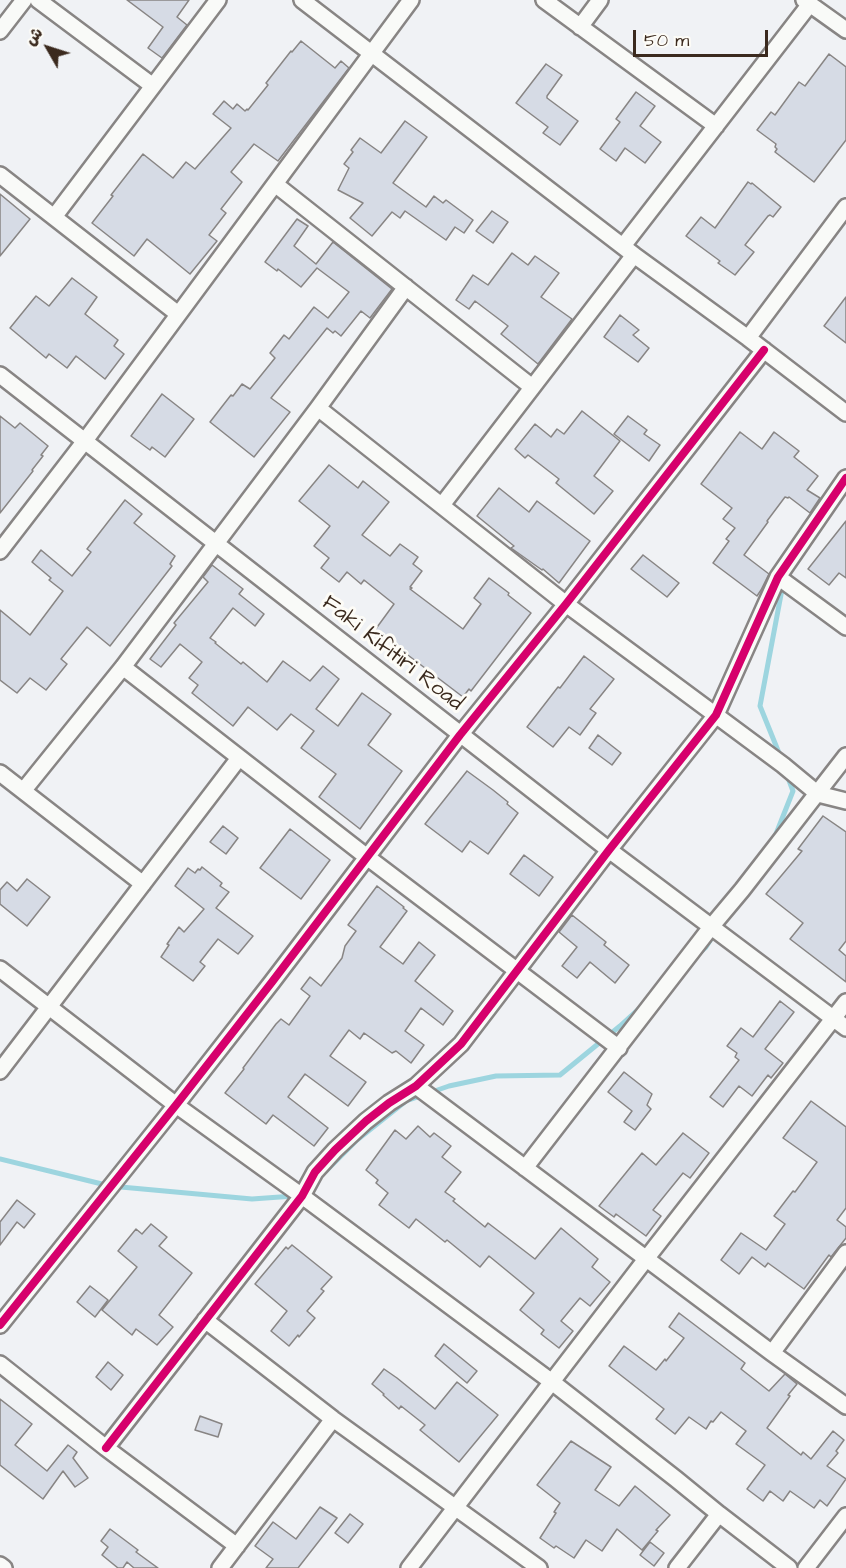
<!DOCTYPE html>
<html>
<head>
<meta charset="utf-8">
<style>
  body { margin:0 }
  #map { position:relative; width:846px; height:1568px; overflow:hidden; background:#f0f2f5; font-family:"Architects Daughter","Playpen Sans Arabic",sans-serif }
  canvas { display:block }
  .north { position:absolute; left:18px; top:18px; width:60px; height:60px; -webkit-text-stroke:4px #fdfcf7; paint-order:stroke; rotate:309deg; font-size:16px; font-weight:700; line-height:24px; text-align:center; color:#3b2a1e }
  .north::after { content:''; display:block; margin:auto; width:21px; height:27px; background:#3b2a1e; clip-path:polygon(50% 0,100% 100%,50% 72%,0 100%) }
  .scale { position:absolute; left:633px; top:30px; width:135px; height:27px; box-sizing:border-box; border:3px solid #3b2a1e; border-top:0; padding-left:8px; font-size:18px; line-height:21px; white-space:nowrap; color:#3b2a1e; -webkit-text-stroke:4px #fdfcf7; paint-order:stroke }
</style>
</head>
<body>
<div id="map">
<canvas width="846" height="1568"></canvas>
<div class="north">ش</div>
<div class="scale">50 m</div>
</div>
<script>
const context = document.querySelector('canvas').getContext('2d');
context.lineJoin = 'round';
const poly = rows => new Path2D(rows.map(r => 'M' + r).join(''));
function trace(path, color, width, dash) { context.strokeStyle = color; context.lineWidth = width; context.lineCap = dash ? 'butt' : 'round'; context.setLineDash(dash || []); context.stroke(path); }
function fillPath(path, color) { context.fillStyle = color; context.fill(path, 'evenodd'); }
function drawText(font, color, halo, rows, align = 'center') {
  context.font = font + ' "Architects Daughter",sans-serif'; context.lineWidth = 6; context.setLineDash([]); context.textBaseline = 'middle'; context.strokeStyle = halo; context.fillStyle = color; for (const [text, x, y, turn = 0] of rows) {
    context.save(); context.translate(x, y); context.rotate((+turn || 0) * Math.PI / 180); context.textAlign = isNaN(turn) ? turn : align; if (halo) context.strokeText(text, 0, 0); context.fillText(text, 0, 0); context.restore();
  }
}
trace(poly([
  [781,758,760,706,783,584],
  [774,839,793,791,787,775],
  [698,954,706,947,713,936],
  [0,1159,110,1186,252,1199,294,1196],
  [326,1171,357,1140,406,1101,449,1086,496,1076,560,1075,620,1026,643,1005]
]), '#9dd5df', 5);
const building = poly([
  [127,0,189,0,177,17,187,25,162,58,148,48,163,27,127,0],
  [301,41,335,68,341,61,349,68,278,161,254,144,231,172,242,182,221,209,226,213,209,235,217,241,190,274,147,239,134,256,92,223,113,196,111,195,143,154,173,178,186,162,195,169,231,128,213,114,224,101,233,109,237,104,245,111,247,109,248,110,268,85,266,83,291,51,292,52,301,41],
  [829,54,846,67,846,140,814,182,775,152,777,149,775,147,776,144,757,130,771,112,775,115,799,82,805,86,829,54],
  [546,64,562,75,547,96,547,98,578,121,560,145,543,133,548,127,516,103,546,64],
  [636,92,655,106,640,126,661,142,645,163,625,148,616,161,600,149,620,122,616,119,636,92],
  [405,121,427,137,393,183,426,207,434,196,443,203,446,200,473,220,464,233,455,227,446,240,405,211,400,218,392,212,372,236,350,218,363,203,338,190,349,168,344,164,353,152,351,150,360,138,381,153,405,121],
  [748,182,751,184,752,183,781,207,773,217,770,215,768,216,745,245,754,252,735,275,718,263,720,261,686,236,701,217,715,228,748,182],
  [0,194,30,219,0,256,0,194],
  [492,211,508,222,493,243,476,231,492,211],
  [297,219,308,226,294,246,316,264,333,242,392,289,370,318,361,311,341,336,335,331,333,333,327,328,271,398,290,412,254,457,210,422,231,395,233,396,242,384,250,389,275,358,270,353,284,335,289,339,314,307,328,318,349,292,317,268,301,287,278,269,277,271,265,262,297,219],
  [512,253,528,265,535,256,559,273,541,297,572,319,538,364,501,334,508,326,475,301,469,309,456,300,473,275,488,285,512,253],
  [72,278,97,297,85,314,118,340,114,346,124,354,105,379,76,356,67,368,49,354,46,358,10,328,36,296,49,306,72,278],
  [846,297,846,343,824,326,846,297],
  [620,315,639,330,633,335,649,348,638,362,604,337,620,315],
  [162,394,194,419,165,457,152,447,150,450,131,436,162,394],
  [582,411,620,441,594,476,613,491,594,514,556,483,559,479,528,455,525,458,515,449,535,424,551,437,557,429,564,434,582,411],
  [0,416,15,428,20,423,48,446,41,455,43,456,32,470,33,471,0,513,0,416],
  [628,416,647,430,644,434,660,445,649,461,614,434,628,416],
  [740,432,762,449,774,432,799,451,794,457,818,476,807,490,820,498,810,513,789,497,788,498,785,497,767,521,768,522,744,555,769,574,761,590,757,596,713,563,729,541,726,539,735,528,723,519,732,508,701,484,740,432],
  [329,465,358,488,363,481,389,502,362,535,390,556,400,544,418,557,413,564,422,571,410,587,412,588,410,589,463,629,481,604,474,598,489,578,509,593,508,595,531,613,471,691,469,689,463,697,375,630,394,604,364,580,361,584,347,572,339,582,321,568,329,558,314,546,330,526,299,501,329,465],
  [499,488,529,512,537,501,590,541,559,583,543,569,542,570,511,548,514,546,477,516,499,488],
  [125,500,142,514,134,523,175,556,170,564,172,566,110,646,87,627,61,659,67,664,46,690,30,678,17,693,0,680,0,610,30,635,63,591,49,580,51,578,32,562,41,550,72,576,91,552,87,549,125,500],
  [846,521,846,578,839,573,829,585,808,569,846,521],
  [643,555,679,583,667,597,631,569,643,555],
  [212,565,243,589,239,594,264,614,255,626,233,608,210,638,216,642,215,643,241,664,243,662,267,682,283,661,310,681,323,666,339,679,316,709,338,726,362,693,391,714,368,745,402,771,360,829,319,797,336,774,301,748,314,731,291,714,277,730,248,707,233,726,192,693,198,685,189,678,202,662,180,644,161,667,150,659,176,625,174,623,208,582,203,577,212,565],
  [584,656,614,679,590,709,596,713,580,735,569,727,553,747,527,727,558,687,560,688,584,656],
  [598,735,621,753,612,765,589,748,598,735],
  [467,771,493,790,508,802,507,804,518,813,488,854,470,841,462,852,425,824,467,771],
  [823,816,846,832,846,941,839,950,846,956,846,982,790,939,803,923,766,894,802,851,798,849,823,816],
  [223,826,238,838,226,854,210,842,223,826],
  [290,829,330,860,301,899,260,868,290,829],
  [524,855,553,877,539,896,510,874,524,855],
  [202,867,222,883,220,886,229,892,216,908,253,936,238,954,218,939,200,962,205,966,193,981,161,957,169,945,167,944,179,927,184,932,204,909,175,886,188,868,195,873,198,869,200,870,202,867],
  [27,879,50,897,27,926,0,904,0,890,7,882,17,891,27,879],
  [377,886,404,907,403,908,407,911,380,947,403,964,419,942,435,955,415,981,453,1011,443,1025,421,1008,405,1031,424,1045,411,1063,396,1051,392,1053,364,1033,360,1039,349,1030,330,1056,366,1082,348,1106,305,1074,288,1097,328,1128,314,1146,273,1115,266,1124,225,1093,244,1069,243,1068,276,1024,281,1019,289,1025,310,996,301,989,310,977,321,986,342,958,345,946,356,931,348,925,377,886],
  [572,915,606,942,604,945,629,965,615,983,590,962,577,978,562,966,577,947,559,932,572,915],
  [780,1001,794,1012,765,1049,783,1063,771,1078,768,1075,752,1096,739,1086,723,1107,710,1097,739,1060,735,1057,737,1053,727,1046,741,1028,753,1037,780,1001],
  [624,1072,652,1094,647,1105,651,1109,635,1130,624,1122,632,1111,608,1092,624,1072],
  [811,1101,846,1127,846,1208,837,1220,846,1227,846,1238,831,1257,829,1255,804,1289,768,1263,765,1267,752,1257,739,1274,721,1260,741,1233,766,1250,785,1224,774,1216,793,1191,795,1192,817,1162,783,1138,811,1101],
  [418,1126,430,1137,434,1133,451,1146,442,1157,461,1172,445,1192,455,1199,453,1201,485,1227,488,1223,535,1259,561,1228,598,1259,592,1267,610,1282,590,1306,580,1298,561,1321,573,1331,559,1348,541,1334,544,1330,520,1310,534,1293,489,1256,480,1267,447,1240,445,1242,416,1219,409,1228,379,1205,388,1193,376,1183,378,1180,366,1170,395,1130,406,1139,418,1126],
  [683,1133,709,1153,690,1178,683,1173,653,1210,661,1216,646,1236,616,1214,614,1217,599,1206,642,1153,656,1165,683,1133],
  [17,1200,35,1214,24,1228,17,1222,0,1245,0,1222,17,1200],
  [151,1224,167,1237,159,1246,192,1273,159,1315,173,1327,157,1345,136,1329,132,1335,102,1310,137,1267,118,1251,136,1229,142,1234,151,1224],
  [292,1245,332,1277,321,1289,324,1291,307,1311,315,1318,299,1337,298,1335,289,1346,271,1331,287,1311,255,1284,286,1247,288,1249,292,1245],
  [90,1286,108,1300,95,1317,77,1302,90,1286],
  [679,1313,745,1363,741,1369,769,1391,785,1374,797,1384,788,1395,790,1396,767,1428,801,1455,803,1452,811,1459,833,1431,844,1440,836,1451,838,1453,827,1466,846,1479,827,1506,820,1500,814,1508,790,1491,783,1501,770,1491,763,1501,747,1489,765,1465,736,1444,746,1431,721,1412,713,1422,711,1421,706,1429,689,1417,675,1434,656,1419,664,1409,609,1366,624,1346,656,1370,665,1359,666,1361,684,1338,669,1327,679,1313],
  [444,1344,477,1371,467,1383,435,1356,444,1344],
  [108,1362,123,1375,111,1390,96,1377,108,1362],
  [384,1369,397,1378,435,1409,457,1382,498,1415,459,1462,420,1430,425,1425,401,1406,399,1409,383,1395,384,1394,372,1384,384,1369],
  [0,1399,32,1424,15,1445,47,1471,68,1445,77,1452,73,1458,88,1478,75,1487,63,1471,43,1499,0,1465,0,1399],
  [200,1416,222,1424,218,1437,195,1430,200,1416],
  [571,1441,611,1467,595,1490,619,1506,635,1486,670,1515,656,1530,658,1531,642,1550,617,1529,602,1551,586,1540,574,1558,556,1546,554,1548,540,1538,556,1513,554,1512,560,1503,537,1485,571,1441],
  [320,1507,337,1518,298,1568,266,1568,273,1559,255,1546,273,1522,296,1539,320,1507],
  [350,1514,363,1524,348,1543,335,1533,350,1514],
  [110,1529,138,1550,136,1552,158,1568,134,1568,127,1562,123,1568,118,1568,102,1555,108,1547,101,1541,110,1529],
  [650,1542,664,1553,654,1566,640,1555,650,1542]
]);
fillPath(building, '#d6dbe5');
trace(building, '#888584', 1.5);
const street = poly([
  [38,0,153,86],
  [302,0,634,255,748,338,846,413],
  [544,0,716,126],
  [804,0,846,30],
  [580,27,600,0],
  [0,31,24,0],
  [0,175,178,314],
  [275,184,532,387],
  [54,217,218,0],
  [623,246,810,4],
  [748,338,846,207],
  [0,375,609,850,846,1028],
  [318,408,566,604,783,765,818,794,846,801],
  [442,505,634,255],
  [0,551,84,442,411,0],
  [778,577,846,627],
  [123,667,367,857,619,1048],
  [0,773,143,884],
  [23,791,123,667,318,408,406,287],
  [0,969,176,1105,302,1196,552,1382,676,1479,719,1514,789,1568],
  [0,1071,239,758],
  [416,1086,772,1353,846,1406],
  [525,1168,711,927,742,890,846,756],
  [205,1320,333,1419,539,1568],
  [0,1325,176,1105,272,982,460,735,566,604,764,350],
  [772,1353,846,1253],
  [0,1364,106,1448,237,1546],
  [106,1448,302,1196,315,1172,335,1150,366,1121,389,1103,416,1086,461,1044,609,850,716,715,778,577,846,478],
  [0,1565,4,1568],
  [220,1568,333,1419],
  [409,1568,646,1259,846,1002],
  [677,1568,719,1514],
  [806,1568,846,1516]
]);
trace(street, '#888584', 20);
trace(street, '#f9faf8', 15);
trace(poly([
  [0,1325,176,1105,272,982,460,735,566,604,764,350],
  [106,1448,302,1196,315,1172,335,1150,366,1121,389,1103,416,1086,461,1044,609,850,716,715,778,577,846,478]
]), '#d6006c', 8);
drawText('22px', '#3b2a1e', '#fdfcf7', [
  ["Faki Kifitiri Road",392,654,38]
]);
</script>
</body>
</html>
